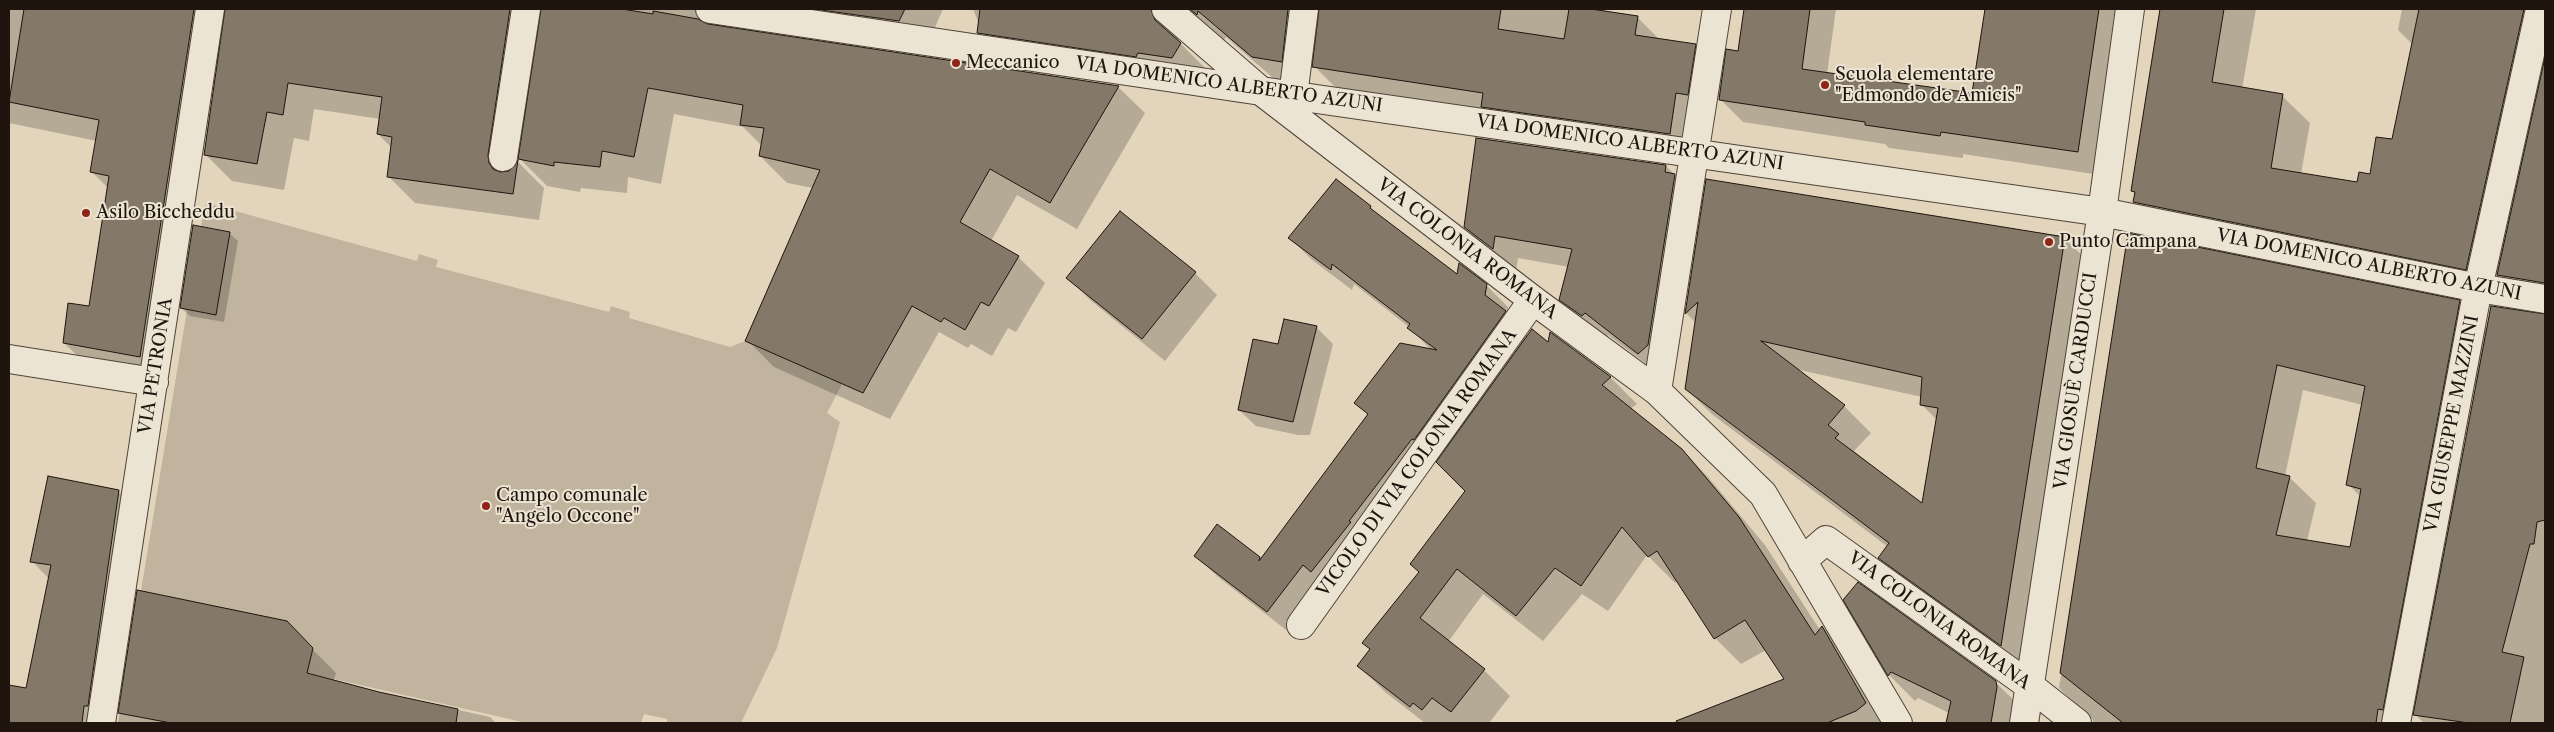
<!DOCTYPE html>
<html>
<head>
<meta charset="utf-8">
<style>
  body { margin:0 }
  #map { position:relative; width:2554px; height:732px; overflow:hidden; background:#e2d5bc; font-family:"Libre Caslon Text",serif }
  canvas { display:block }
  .frame { position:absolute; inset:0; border:10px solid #1f140e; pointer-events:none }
</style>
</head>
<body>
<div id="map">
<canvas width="2554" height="732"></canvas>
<div class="frame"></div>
</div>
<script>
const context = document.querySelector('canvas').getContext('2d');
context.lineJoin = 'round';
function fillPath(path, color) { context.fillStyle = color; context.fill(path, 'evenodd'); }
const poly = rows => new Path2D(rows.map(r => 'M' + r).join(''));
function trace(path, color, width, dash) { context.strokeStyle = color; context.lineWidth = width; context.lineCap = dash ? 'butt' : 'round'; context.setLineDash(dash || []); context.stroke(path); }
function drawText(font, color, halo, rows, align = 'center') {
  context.font = font + ' "Libre Caslon Text",serif'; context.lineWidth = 4; context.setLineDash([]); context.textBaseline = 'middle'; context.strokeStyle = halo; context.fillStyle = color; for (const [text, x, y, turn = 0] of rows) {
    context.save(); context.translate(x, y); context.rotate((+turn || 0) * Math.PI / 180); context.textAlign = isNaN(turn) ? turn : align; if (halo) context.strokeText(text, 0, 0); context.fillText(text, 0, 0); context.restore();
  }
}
fillPath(poly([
  [206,203,417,261,419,254,438,260,436,267,609,312,611,306,630,312,629,318,730,347,745,341,842,384,827,413,840,422,777,648,741,723,671,723,667,722,667,719,644,714,641,723,527,723,307,673,141,591,187,310,216,315,230,232,201,226]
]), '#c1b49e');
fillPath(poly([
  [9,9,943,9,926,48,732,21,724,28,1118,87,1145,113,1077,229,1017,195,991,241,1018,257,1045,283,1016,332,1008,328,992,356,971,344,968,348,939,332,890,419,774,367,747,340,813,188,787,183,760,156,762,146,743,127,674,114,661,184,628,177,627,193,581,188,580,192,547,186,518,157,517,161,544,188,539,220,415,203,388,176,392,148,378,134,380,119,314,109,309,141,294,138,284,190,232,181,205,154,218,69,215,69,166,383,91,369,64,343,90,308,109,189,91,171,97,141,9,123],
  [973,9,1606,9,1606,12,1638,18,1660,40,1695,46,1724,74,1739,53,1745,9,1836,9,1827,74,1973,94,1986,9,2124,9,2100,175,1963,154,1963,158,1889,148,1885,144,1743,122,1718,97,1714,121,1702,119,1697,160,1341,93,1314,66,1318,27,1315,34,1308,88,1280,84,1226,37,1224,40,1204,24,1196,20,1177,34,1178,41,1207,70,1005,59,978,32,979,24],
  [2161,9,2256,9,2242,89,2282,96,2310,123,2301,174,2358,184,2371,176,2393,141,2413,45,2398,30,2402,9,2544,9,2545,305,2526,302,2498,275,2493,296,2162,229,2134,202,2136,194,2133,191],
  [1666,166,1698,198,1662,376,1608,335,1605,338,1583,322,1560,299,1569,267,1518,258,1516,271,1488,250,1465,227],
  [1707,180,2064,238,2091,264,2028,671,1906,584,1879,558,1888,547,1713,415,1686,389,1696,323,1686,313],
  [1795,369,1922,397,1921,404,1937,420,1923,506,1854,451,1871,433,1844,406],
  [1370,207,1380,218,1458,276,1486,285,1508,307,1507,314,1528,336,1549,344,1551,334,1611,378,1637,404,1630,409,1682,450,1708,477,1765,545,1820,630,1823,627,1848,653,1890,723,1674,723,1786,680,1766,650,1741,664,1715,638,1678,581,1675,583,1647,555,1608,611,1582,594,1543,641,1483,594,1448,642,1484,670,1510,696,1489,723,1425,723,1385,692,1359,666,1420,573,1467,491,1434,459,1325,586,1290,633,1218,577,1196,556,1259,558,1262,560,1369,416,1356,403,1431,350,1409,327,1354,284,1352,290,1311,259,1290,238],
  [229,233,238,241,224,322,190,316,181,308],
  [2129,235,2459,301,2487,330,2545,315,2545,419,2504,414,2475,384,2470,408,2421,402,2433,441,2461,469,2465,445,2545,456,2545,723,2424,723,2413,712,2411,723,2093,723,2093,720,2059,688],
  [2303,390,2363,405,2348,484,2361,497,2351,548,2307,541,2316,503,2289,477,2285,476],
  [1195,273,1217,295,1165,361,1090,300,1068,278],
  [1316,327,1333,344,1310,435,1298,435,1256,426,1239,410,1279,346],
  [118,491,142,515,112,723,9,723,9,686,27,689,49,579,32,561],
  [138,592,310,647,336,673,333,682,490,717,496,723,118,723],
  [1845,600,1995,682,2022,708,2021,723,1947,723,1949,713,1918,698,1915,701,1889,675]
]), '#0003');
const building = poly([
  [24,9,194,9,140,357,63,343,68,303,89,306,109,176,90,172,99,120,9,102,24,9],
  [225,9,510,9,488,155,489,163,493,169,500,172,509,171,518,160,513,194,387,177,392,137,377,134,382,97,288,83,283,115,267,112,257,164,204,155,225,9],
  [541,9,622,9,653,14,653,11,698,19,708,24,1119,86,1050,203,990,169,960,222,1019,256,989,306,981,302,965,330,944,318,941,322,912,306,863,393,745,341,820,170,759,156,764,128,740,125,743,105,648,88,634,157,602,151,600,167,554,162,554,166,518,159,541,9],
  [814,9,905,9,899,21,814,9],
  [980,9,1151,9,1155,20,1181,43,1172,58,1138,53,1136,57,977,33,980,9],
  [1190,9,1288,9,1282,62,1252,57,1198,11,1197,15,1190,9],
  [1319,9,1501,9,1498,29,1564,39,1569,9,1591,9,1638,16,1635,35,1696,44,1688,95,1676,93,1670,134,1481,107,1483,93,1312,67,1319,9],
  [1744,9,1810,9,1802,69,1972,93,1985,9,2099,9,2078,152,1941,132,1940,136,1865,125,1865,122,1719,100,1726,49,1738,51,1744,9],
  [2160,9,2224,9,2212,82,2283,94,2271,168,2357,182,2359,172,2370,174,2376,137,2392,139,2419,9,2524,9,2466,270,2133,202,2135,192,2131,191,2160,9],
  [2545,57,2545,283,2497,275,2545,57],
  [1476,138,1666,165,1665,172,1675,174,1648,345,1638,354,1585,313,1582,316,1559,300,1572,249,1495,236,1493,249,1464,227,1476,138],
  [1336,179,1371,206,1370,208,1457,274,1459,263,1487,284,1485,295,1506,311,1414,440,1412,439,1349,521,1351,522,1311,572,1303,565,1267,612,1194,556,1217,524,1260,557,1259,561,1368,414,1354,403,1400,343,1437,350,1407,328,1410,324,1332,264,1331,270,1288,238,1336,179],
  [1706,179,2065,237,2001,646,1878,558,1889,543,1685,389,1698,302,1685,314,1706,179],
  [1761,341,1922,377,1920,405,1938,408,1922,503,1835,438,1839,434,1828,425,1845,405,1761,341],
  [1120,211,1196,272,1142,339,1066,278,1120,211],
  [193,225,230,232,216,315,180,308,193,225],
  [2128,233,2460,300,2383,710,2378,709,2376,723,2123,723,2060,673,2128,233],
  [2277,365,2365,386,2346,485,2361,489,2350,547,2276,535,2290,476,2256,468,2277,365],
  [2491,306,2545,314,2545,520,2537,522,2534,544,2530,544,2502,652,2524,657,2510,723,2469,723,2413,715,2491,306],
  [1284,319,1317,326,1293,422,1238,410,1253,339,1278,344,1284,319],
  [1532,329,1548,342,1550,332,1611,377,1602,385,1682,449,1739,517,1815,635,1822,626,1866,703,1856,711,1827,723,1677,723,1676,721,1784,679,1745,620,1714,639,1657,551,1648,557,1622,527,1581,586,1555,568,1516,616,1457,569,1420,618,1485,669,1451,712,1432,698,1422,710,1413,703,1410,707,1357,666,1370,649,1362,643,1419,572,1410,564,1465,491,1436,462,1532,329],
  [48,476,119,490,88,706,84,706,82,723,9,723,9,685,26,688,51,565,30,562,48,476],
  [1858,582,1996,681,1997,687,1991,723,1946,723,1951,701,1891,672,1888,676,1843,600,1858,582],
  [137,590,287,621,313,648,307,673,379,692,458,709,456,723,171,723,118,713,137,590]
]);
fillPath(building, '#847868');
trace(building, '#1f140e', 1);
const minor = poly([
  [710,9,1261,91,2102,212,2478,288,2545,299],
  [1166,9,1261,91,1533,300,1657,391,1763,494,1898,723],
  [1291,112,1304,9],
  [503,157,526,9],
  [9,359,154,382],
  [1657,391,1717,9],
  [1802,561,1826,540,2030,686,2077,723],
  [1301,625,1533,300],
  [101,723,210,9],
  [2024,723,2102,212,2130,9],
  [2396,723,2478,288,2540,9]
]);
trace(minor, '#50443a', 30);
trace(minor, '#ece4d3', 28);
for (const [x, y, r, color] of [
  [956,63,5,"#8f2418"],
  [1825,85,5,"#8f2418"],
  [86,213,5,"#8f2418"],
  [2049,242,5,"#8f2418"],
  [486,506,5,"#8f2418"]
]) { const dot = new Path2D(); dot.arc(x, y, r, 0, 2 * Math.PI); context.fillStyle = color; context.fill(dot); trace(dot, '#ece4d3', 2); }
drawText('18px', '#1f140e', '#ece4d3', [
  ["Meccanico",966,63],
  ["Scuola elementare",1835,75],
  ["\"Edmondo de Amicis\"",1835,96],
  ["Asilo Biccheddu",96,213],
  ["Punto Campana",2059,242],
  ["Campo comunale",496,496],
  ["\"Angelo Occone\"",496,517]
], 'left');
drawText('18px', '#1f140e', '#ece4d3', [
  ["VIA DOMENICO ALBERTO AZUNI",1229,85,8],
  ["VIA DOMENICO ALBERTO AZUNI",1630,143,8],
  ["VIA COLONIA ROMANA",1467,249,37],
  ["VIA DOMENICO ALBERTO AZUNI",2369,265,11],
  ["VIA PETRONIA",156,366,-81],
  ["VIA GIOSUÈ CARDUCCI",2076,381,-82],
  ["VIA GIUSEPPE MAZZINI",2452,424,-79],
  ["VICOLO DI VIA COLONIA ROMANA",1417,463,-54],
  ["VIA COLONIA ROMANA",1939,621,36]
]);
</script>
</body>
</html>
